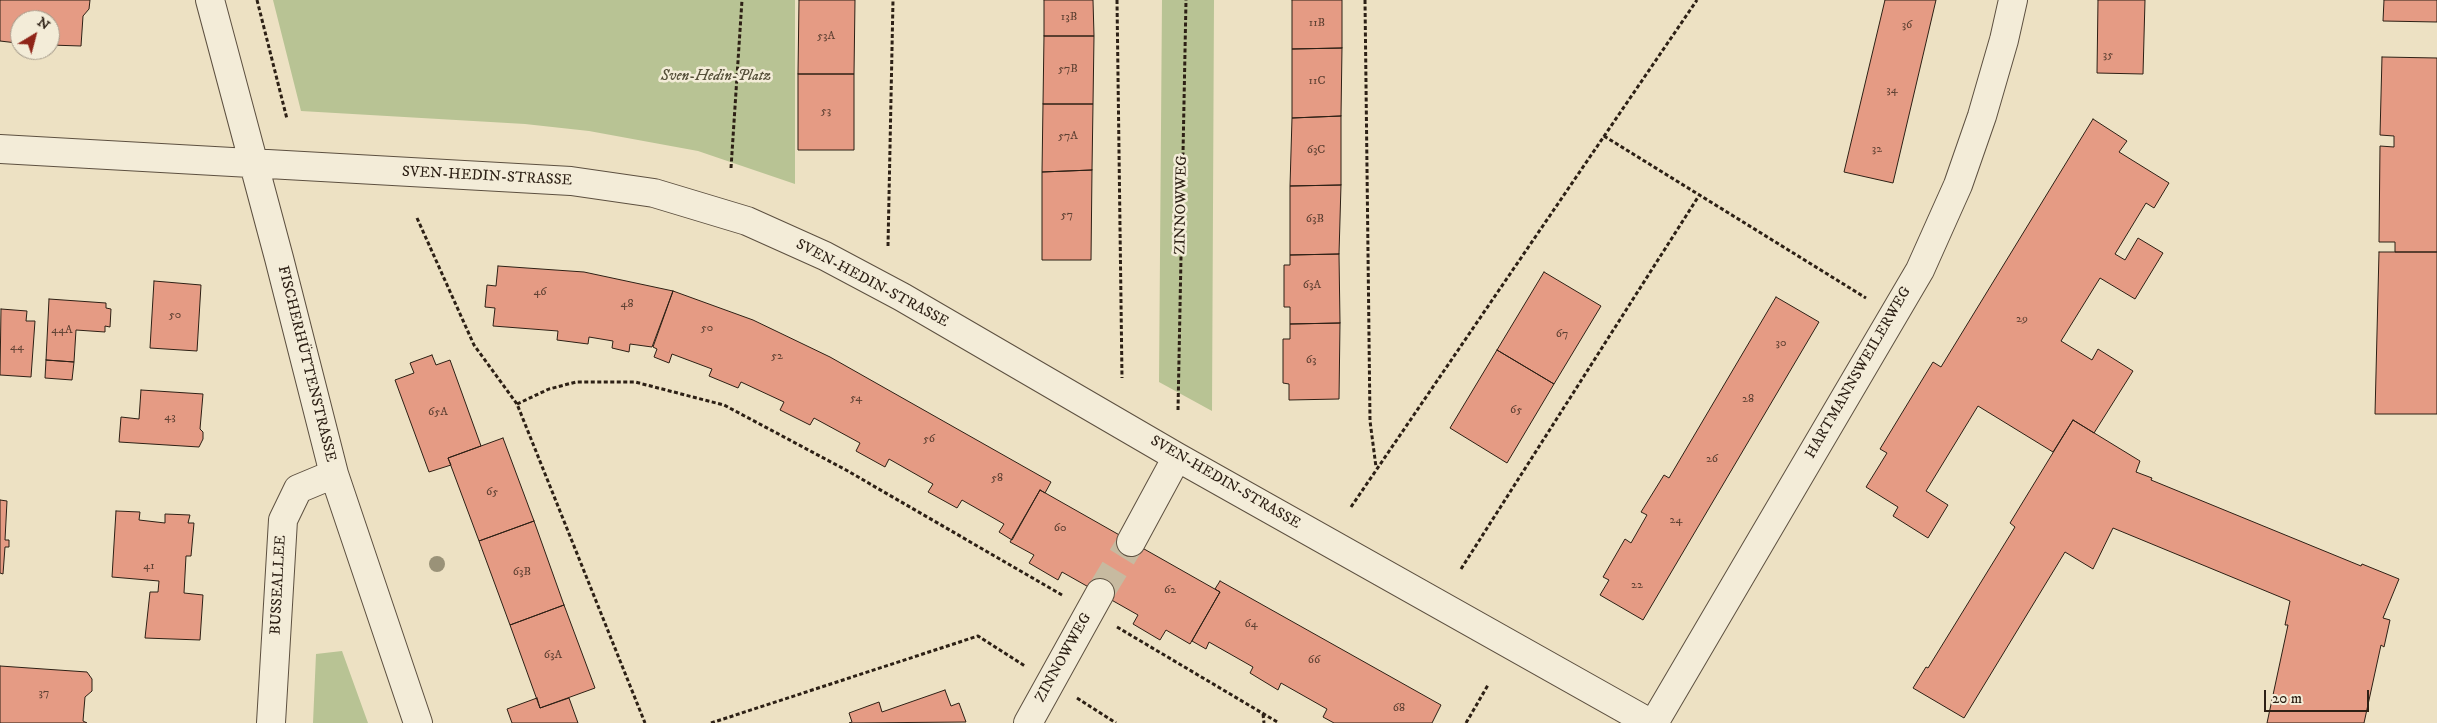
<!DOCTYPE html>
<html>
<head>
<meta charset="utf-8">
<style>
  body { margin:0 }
  #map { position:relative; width:2437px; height:723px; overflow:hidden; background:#ede1c3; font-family:"IM FELL DW Pica",serif }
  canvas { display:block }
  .north { position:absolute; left:10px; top:10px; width:50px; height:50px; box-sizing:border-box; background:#f3ecd8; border:1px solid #a49a8a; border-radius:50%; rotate:37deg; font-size:14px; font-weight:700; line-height:20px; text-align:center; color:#2d2015 }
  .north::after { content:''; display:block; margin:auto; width:18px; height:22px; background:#8f2418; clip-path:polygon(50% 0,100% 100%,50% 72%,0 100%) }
  .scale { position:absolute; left:2264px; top:690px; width:105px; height:22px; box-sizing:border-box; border:2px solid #2d2015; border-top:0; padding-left:6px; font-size:15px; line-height:18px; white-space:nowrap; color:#2d2015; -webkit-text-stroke:4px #f3ecd8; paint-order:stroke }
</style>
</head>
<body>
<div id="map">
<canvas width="2437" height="723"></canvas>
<div class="north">N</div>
<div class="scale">20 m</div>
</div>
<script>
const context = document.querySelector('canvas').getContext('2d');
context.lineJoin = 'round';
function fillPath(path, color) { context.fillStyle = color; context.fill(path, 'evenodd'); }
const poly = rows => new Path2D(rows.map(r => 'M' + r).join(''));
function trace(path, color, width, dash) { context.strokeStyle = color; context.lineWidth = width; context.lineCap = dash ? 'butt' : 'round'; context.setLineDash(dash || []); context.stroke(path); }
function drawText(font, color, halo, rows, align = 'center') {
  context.font = font + ' "IM FELL DW Pica",serif'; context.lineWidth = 5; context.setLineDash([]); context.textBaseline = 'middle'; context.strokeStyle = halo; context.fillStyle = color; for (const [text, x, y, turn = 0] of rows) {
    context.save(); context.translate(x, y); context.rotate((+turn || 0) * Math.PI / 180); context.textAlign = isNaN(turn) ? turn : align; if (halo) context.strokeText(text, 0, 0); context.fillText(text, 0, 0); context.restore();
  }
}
fillPath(poly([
  [273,0,795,0,795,184,698,151,589,131,525,124,301,111],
  [1162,0,1214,0,1212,411,1159,382],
  [342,651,368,723,313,723,316,654]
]), '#b8c394');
const building = poly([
  [0,0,90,0,89,9,83,16,81,46,50,45,50,20,20,20,20,50,48,50,39,57,24,55,19,48,17,43,0,41,0,0],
  [799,0,855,0,854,74,798,74,799,0],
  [1044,0,1093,0,1094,36,1044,36,1044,0],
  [1292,0,1342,0,1342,48,1292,49,1292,0],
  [1885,0,1936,0,1893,183,1844,172,1885,0],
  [2098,0,2145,0,2143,74,2097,73,2098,0],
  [2384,0,2437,0,2437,22,2383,21,2384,0],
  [1044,36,1094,36,1093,104,1043,104,1044,36],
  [1342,48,1341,116,1292,118,1292,49,1342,48],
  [2382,57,2437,58,2437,252,2395,252,2395,242,2379,242,2380,146,2394,147,2394,136,2380,135,2382,57],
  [798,74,854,74,854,150,798,150,798,74],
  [1043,104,1093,104,1092,170,1042,172,1043,104],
  [1341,116,1341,185,1290,186,1292,118,1341,116],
  [2093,119,2127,141,2119,152,2169,183,2154,208,2146,203,2115,254,2125,260,2138,238,2163,253,2135,299,2100,278,2061,341,2092,360,2098,349,2133,371,2094,433,2073,420,2053,452,1978,406,1926,491,1948,505,1928,538,1893,516,1898,507,1866,487,1887,453,1880,449,1933,362,1941,367,2093,119],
  [1092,170,1091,260,1042,260,1042,172,1092,170],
  [1341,185,1339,254,1290,255,1290,186,1341,185],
  [2379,252,2437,252,2437,414,2375,414,2379,252],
  [1339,254,1340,323,1290,324,1290,307,1284,307,1284,265,1290,265,1290,255,1339,254],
  [498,266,584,272,673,291,652,347,630,344,629,352,612,348,613,341,589,337,588,344,557,340,558,331,493,326,495,308,485,307,487,285,496,286,498,266],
  [1544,272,1601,306,1554,384,1497,350,1544,272],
  [154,281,201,285,197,351,150,348,154,281],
  [673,291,753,320,830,357,1051,482,1045,493,1040,490,1012,540,999,532,1004,524,962,500,957,508,928,492,933,484,889,459,885,467,856,451,860,443,814,418,810,425,780,410,784,402,741,382,738,388,709,376,712,369,672,354,669,363,654,357,657,349,653,347,673,291],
  [1776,297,1819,322,1643,620,1600,595,1609,580,1603,577,1625,539,1631,543,1647,515,1641,512,1664,475,1669,478,1776,297],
  [49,299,106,303,106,308,111,309,110,327,105,326,105,332,76,330,74,362,46,360,49,299],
  [1,309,27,311,26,321,35,321,31,377,0,375,1,309],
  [1340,323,1339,399,1289,400,1289,384,1283,383,1283,339,1290,339,1290,324,1340,323],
  [1497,350,1554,384,1507,463,1450,428,1497,350],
  [432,355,436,365,450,360,481,446,448,458,451,465,429,472,395,380,414,373,410,363,432,355],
  [46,360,74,362,72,380,45,378,46,360],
  [141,390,203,394,200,429,203,432,203,439,199,447,119,442,121,417,139,419,141,390],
  [2073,420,2140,461,2136,472,2152,478,2151,480,2361,566,2362,564,2399,579,2383,618,2390,620,2384,647,2381,645,2364,723,2267,723,2288,625,2285,625,2290,601,2113,528,2093,569,2065,552,1964,718,1913,688,1926,667,1928,668,2015,527,2010,523,2073,420],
  [503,438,534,521,479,541,448,458,503,438],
  [1040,490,1220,592,1190,644,1166,630,1160,640,1133,624,1138,615,1062,572,1058,580,1029,563,1034,555,1010,542,1040,490],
  [0,500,7,501,5,540,9,540,9,547,5,547,3,574,0,573,0,500],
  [116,511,140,512,139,520,165,523,165,514,190,515,188,523,194,523,191,556,186,556,184,593,203,595,200,640,145,638,150,592,158,592,159,581,112,577,116,511],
  [534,521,564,605,510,625,479,541,534,521],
  [1220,581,1441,705,1432,723,1334,723,1323,717,1327,709,1281,683,1278,690,1250,673,1253,667,1209,642,1206,649,1192,641,1220,592,1215,589,1220,581],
  [564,605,595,688,540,708,510,625,564,605],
  [0,666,87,672,92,679,92,691,85,697,83,721,87,723,0,723,0,666],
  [945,690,951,706,959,703,966,722,849,723,852,722,849,713,879,702,882,712,945,690],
  [537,698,540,708,569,698,578,723,512,723,507,709,537,698]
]);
fillPath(building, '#e59b84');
trace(building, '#2d2015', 1);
trace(poly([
  [1100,593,1131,542]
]), '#c7baa0', 28, [28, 14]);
const minor = poly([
  [210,0,279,258,334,474,418,723],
  [0,149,571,181,654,193,747,221,825,256,902,297,1177,457,1650,723],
  [1131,542,1177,457],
  [271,723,283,520,298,489,334,474],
  [1028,723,1100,593],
  [1654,723,1920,270,1958,185,1982,116,2004,40,2013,0]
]);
trace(minor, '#5d5040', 30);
trace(poly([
  [257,0,287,119],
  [1117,0,1122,378],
  [1365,0,1370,421,1376,467],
  [1604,136,1866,298],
  [731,168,742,0],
  [417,218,474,345,517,404,645,723],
  [888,246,893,0],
  [517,404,549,389,576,382,635,382,724,405,846,470,1062,595],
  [1178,410,1186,0],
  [1351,507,1697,0],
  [1461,569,1700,194],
  [1117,627,1279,723],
  [1077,698,1116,723],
  [1263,714,1264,723],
  [711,723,978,636,1025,666],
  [1466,723,1488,685]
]), '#2d2015', 3, [4, 2.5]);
trace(minor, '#f3ecd8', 28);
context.fillStyle = '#9a9278';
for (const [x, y] of [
  [437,564]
]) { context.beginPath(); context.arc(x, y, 8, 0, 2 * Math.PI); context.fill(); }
drawText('12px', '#5b3f31', null, [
  ["13B",1069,18],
  ["11B",1317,24],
  ["36",1907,26],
  ["53A",826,37],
  ["35",2108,56],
  ["57B",1068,70],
  ["11C",1317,82],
  ["34",1892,91],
  ["53",826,112],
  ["57A",1068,137],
  ["32",1877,150],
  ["63C",1316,151],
  ["57",1067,216],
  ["63B",1315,220],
  ["63A",1312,286],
  ["46",540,293],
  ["48",627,305],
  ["50",175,316],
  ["29",2022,320],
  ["50",707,329],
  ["44A",62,331],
  ["67",1562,335],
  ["30",1781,344],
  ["44",17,348],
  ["52",777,357],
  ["63",1311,361],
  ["54",856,399],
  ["28",1748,400],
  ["65",1516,411],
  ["65A",438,413],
  ["43",170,418],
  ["56",929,440],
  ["26",1712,460],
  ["58",997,479],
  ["65",492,493],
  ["24",1676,521],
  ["60",1060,529],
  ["41",149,567],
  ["63B",522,573],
  ["22",1637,586],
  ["62",1170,591],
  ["64",1251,625],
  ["63A",553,656],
  ["66",1314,661],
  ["37",44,694],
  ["68",1399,709]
]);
drawText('italic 15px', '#57513b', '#f3ecd8', [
  ["Sven-Hedin-Platz",716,77]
]);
drawText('15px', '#2d2015', '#f3ecd8', [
  ["SVEN-HEDIN-STRASSE",487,177,3],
  ["ZINNOWWEG",1182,205,-89],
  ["SVEN-HEDIN-STRASSE",872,284,28],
  ["FISCHERHÜTTENSTRASSE",306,364,76],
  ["HARTMANNSWEILERWEG",1859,373,-60],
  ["SVEN-HEDIN-STRASSE",1225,483,30],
  ["BUSSEALLEE",279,585,-87],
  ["ZINNOWWEG",1064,658,-61]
]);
</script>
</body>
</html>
